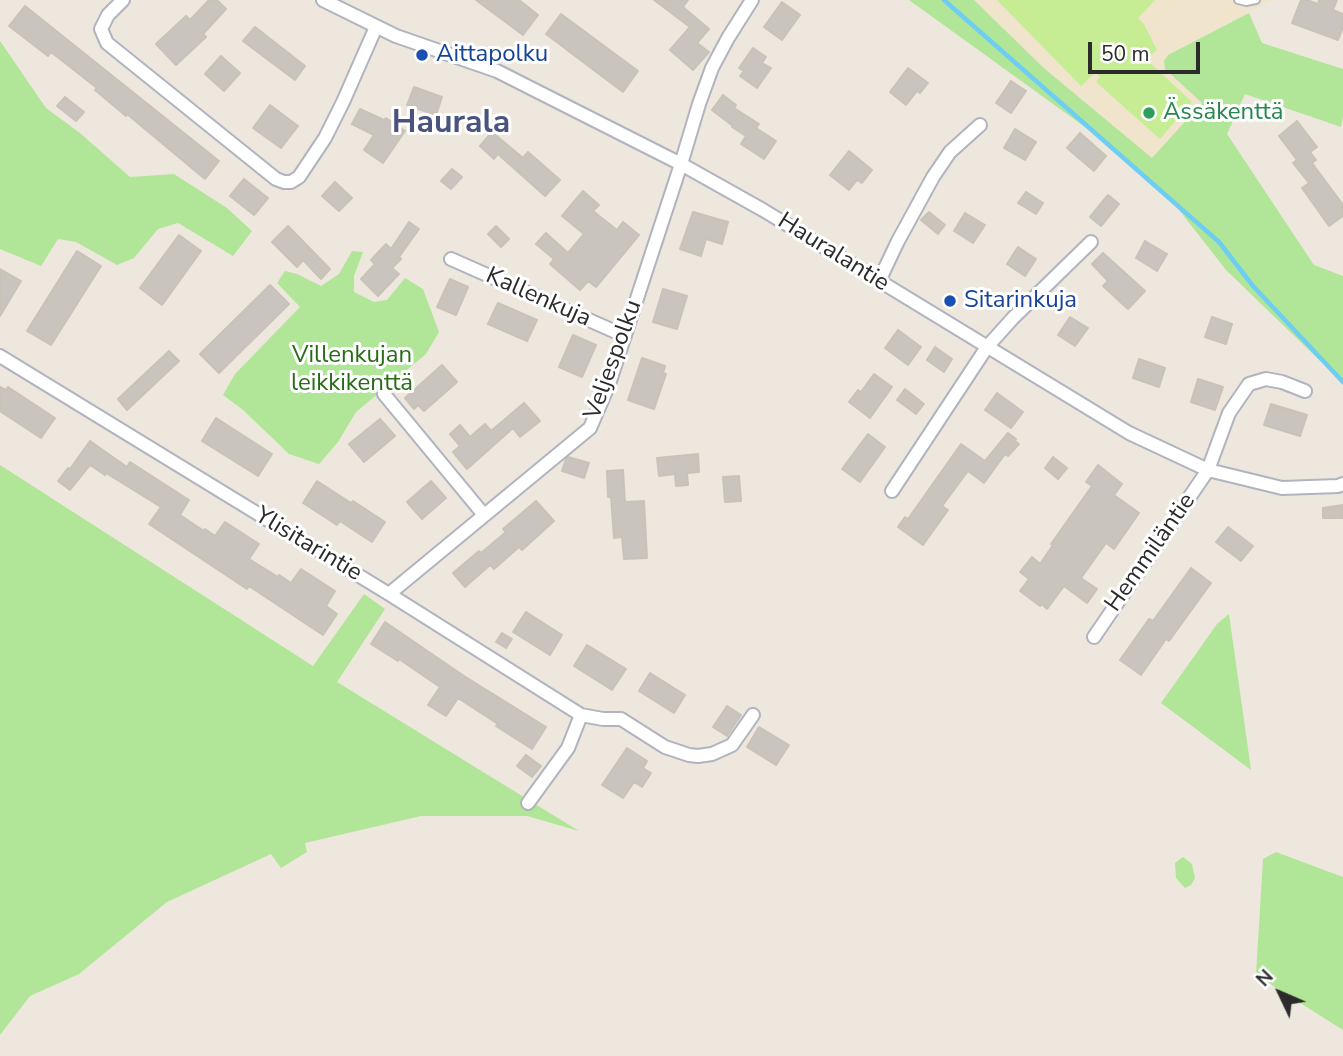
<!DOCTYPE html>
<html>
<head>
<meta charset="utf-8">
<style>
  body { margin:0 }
  #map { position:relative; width:1343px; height:1056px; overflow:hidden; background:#eee7dd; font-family:"Nunito Sans",sans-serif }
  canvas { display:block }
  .north { position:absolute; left:1245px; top:958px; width:70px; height:70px; -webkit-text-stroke:5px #fff; paint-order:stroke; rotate:314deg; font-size:19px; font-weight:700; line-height:28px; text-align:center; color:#2b2b2b }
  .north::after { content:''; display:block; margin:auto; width:24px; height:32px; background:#2b2b2b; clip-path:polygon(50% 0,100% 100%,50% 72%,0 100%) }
  .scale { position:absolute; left:1088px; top:42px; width:112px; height:32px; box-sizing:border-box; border:4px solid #2b2b2b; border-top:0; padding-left:9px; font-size:21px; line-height:24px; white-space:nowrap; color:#2b2b2b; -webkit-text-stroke:5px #fff; paint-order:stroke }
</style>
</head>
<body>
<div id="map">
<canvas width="1343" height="1056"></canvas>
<div class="north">N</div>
<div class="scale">50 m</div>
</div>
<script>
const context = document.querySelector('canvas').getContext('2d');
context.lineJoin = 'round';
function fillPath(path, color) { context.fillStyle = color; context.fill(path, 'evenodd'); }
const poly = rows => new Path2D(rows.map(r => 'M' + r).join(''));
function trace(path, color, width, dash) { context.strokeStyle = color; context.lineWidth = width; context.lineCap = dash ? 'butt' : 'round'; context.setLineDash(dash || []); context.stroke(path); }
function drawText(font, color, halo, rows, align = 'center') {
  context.font = font + ' "Nunito Sans",sans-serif'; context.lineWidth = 6; context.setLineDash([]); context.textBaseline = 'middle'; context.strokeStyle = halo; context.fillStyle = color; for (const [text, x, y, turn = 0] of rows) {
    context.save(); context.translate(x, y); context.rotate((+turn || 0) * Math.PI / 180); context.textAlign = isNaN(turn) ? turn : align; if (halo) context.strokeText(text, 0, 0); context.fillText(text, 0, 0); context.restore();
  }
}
fillPath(poly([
  [974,0,1273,0,1168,55,1165,69,1203,103,1152,159,1045,69]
]), '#f0e5cc');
fillPath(poly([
  [909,0,974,0,1045,69,1152,158,1202,103,1165,69,1164,61,1168,55,1249,13,1262,43,1343,69,1343,117,1341,127,1245,94,1227,134,1314,265,1343,276,1343,383,1226,270,1176,206,1151,181,1114,148],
  [0,41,46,108,80,133,130,177,174,174,227,208,252,231,233,256,178,223,158,229,134,258,117,265,76,242,58,239,41,266,0,249],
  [352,251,363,252,354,276,354,292,374,302,387,300,405,278,423,289,439,332,426,354,356,412,338,442,319,464,289,454,242,409,223,395,235,374,300,307,277,283,285,271,297,274,321,286,339,274],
  [0,465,313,666,364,594,385,609,337,682,579,831,527,816,421,816,305,843,307,852,281,868,271,854,167,902,79,974,30,996,0,1035],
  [1229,614,1251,770,1161,703,1217,624],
  [1276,852,1343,877,1343,1030,1256,975,1263,859],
  [1183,857,1192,864,1195,878,1191,885,1185,888,1176,878,1175,863]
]), '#b1e698');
fillPath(poly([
  [997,0,1155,0,1138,18,1144,24,1157,50,1146,59,1192,102,1160,139,1096,82,1100,77,1096,72,1081,86]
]), '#c6ed94');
trace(poly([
  [944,0,1219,242,1253,286,1343,382]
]), '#6dcdf3', 4.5);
const building = poly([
  [209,0,217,0,226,9,203,34,206,37,176,65,156,44,186,16,190,20,209,0],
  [476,0,519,0,538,15,523,35,476,0],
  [654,0,688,0,683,7,709,29,697,43,709,52,693,70,670,50,690,27,654,0],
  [1301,0,1307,0,1318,4,1319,0,1337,0,1333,10,1343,14,1343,27,1338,40,1292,23,1301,0],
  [782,2,800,15,782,40,764,27,782,2],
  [25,6,219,161,205,179,127,114,126,116,95,90,97,88,51,52,48,56,9,26,25,6],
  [561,14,638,71,623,92,546,34,561,14],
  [255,27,305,66,295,80,243,41,255,27],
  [753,48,766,57,762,63,771,68,757,88,740,76,744,71,739,68,753,48],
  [221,56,240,73,224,91,205,74,221,56],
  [908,68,928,83,920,93,917,91,906,105,890,92,908,68],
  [1011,81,1026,91,1011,113,996,103,1011,81],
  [414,87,442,97,436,115,407,105,414,87],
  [723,95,736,105,734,108,759,124,756,128,776,141,764,159,741,144,746,136,732,127,733,126,712,110,723,95],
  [65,97,84,112,76,121,57,106,65,97],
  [270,105,298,126,281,148,253,128,270,105],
  [360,109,384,120,386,118,405,131,383,163,364,150,374,135,352,124,360,109],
  [1297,121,1317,147,1310,152,1316,160,1312,163,1343,205,1343,216,1329,226,1302,188,1309,183,1293,163,1297,160,1279,136,1297,121],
  [1015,129,1036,142,1025,160,1004,148,1015,129],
  [492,132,523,158,528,152,560,180,545,196,498,154,494,159,480,146,492,132],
  [1080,133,1106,156,1094,171,1067,148,1080,133],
  [849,151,872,170,862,183,857,180,849,190,830,175,849,151],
  [452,169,462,177,451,189,441,181,452,169],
  [244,179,268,198,254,215,230,196,244,179],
  [335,182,352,198,339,211,322,196,335,182],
  [583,191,599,205,593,211,617,230,623,222,639,235,596,287,588,281,580,290,550,264,554,259,536,244,546,233,568,253,584,234,562,216,583,191],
  [1026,192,1043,203,1036,214,1018,203,1026,192],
  [1108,195,1119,204,1101,226,1090,217,1108,195],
  [693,212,728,222,722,244,706,239,701,256,680,249,693,212],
  [929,212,945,225,938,234,921,220,929,212],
  [965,213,985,225,973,243,954,231,965,213],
  [409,222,419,229,399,257,401,259,392,268,399,274,378,296,361,279,375,264,371,260,386,244,391,249,409,222],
  [288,226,330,269,321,279,303,260,297,267,272,242,288,226],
  [496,226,509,239,501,247,488,234,496,226],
  [179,235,201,251,162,305,140,288,179,235],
  [1145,241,1167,254,1157,271,1136,258,1145,241],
  [1018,247,1036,259,1025,276,1007,264,1018,247],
  [77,251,101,266,51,345,27,331,77,251],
  [1103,253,1145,291,1128,309,1103,286,1108,281,1092,264,1103,253],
  [0,269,21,281,0,316,0,269],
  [450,279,468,287,456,315,437,307,450,279],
  [270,285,289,304,219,373,200,354,270,285],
  [663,289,687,296,677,329,653,322,663,289],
  [498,303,537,320,527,341,488,324,498,303],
  [1070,317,1088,328,1075,346,1058,335,1070,317],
  [1212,317,1232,324,1226,344,1205,337,1212,317],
  [898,330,921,347,908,365,885,348,898,330],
  [573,335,596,345,582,377,559,367,573,335],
  [935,347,952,359,944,372,927,360,935,347],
  [169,351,179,361,127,410,118,399,169,351],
  [642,358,665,366,663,373,666,374,654,409,628,400,642,358],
  [1139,359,1165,368,1159,387,1133,378,1139,359],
  [442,365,457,382,424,411,418,405,414,409,405,398,442,365],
  [874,374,892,387,870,418,849,402,858,390,861,392,874,374],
  [1198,379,1223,387,1215,410,1191,402,1198,379],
  [0,387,6,390,8,387,55,418,41,438,0,411,0,387],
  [905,389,924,404,916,414,897,400,905,389],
  [997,393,1023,412,1011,428,985,410,997,393],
  [524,403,540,421,520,437,513,428,467,469,453,452,460,446,450,434,460,425,470,437,485,424,491,431,524,403],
  [1271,404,1307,415,1300,436,1264,425,1271,404],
  [216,418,272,454,258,476,202,441,216,418],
  [380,419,395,436,364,462,349,444,380,419],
  [1008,433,1016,439,1015,441,1019,444,1008,456,1005,454,984,483,968,471,942,506,948,510,923,545,898,527,905,517,908,519,961,444,985,461,1008,433],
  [868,434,885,447,860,482,842,469,868,434],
  [90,441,127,467,130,462,189,500,180,515,204,531,205,529,215,536,225,522,259,544,249,559,278,577,279,575,291,583,301,569,335,591,326,606,337,614,323,635,249,586,247,589,149,524,161,507,106,473,105,475,90,465,70,490,58,481,68,468,70,469,90,441],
  [698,454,699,472,687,473,688,485,676,486,675,474,659,476,657,458,698,454],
  [568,457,589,463,584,478,562,471,566,459,568,457],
  [1053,457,1067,468,1058,479,1045,468,1053,457],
  [1098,465,1122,484,1114,495,1139,513,1114,549,1106,543,1081,578,1097,589,1087,603,1064,586,1047,609,1042,604,1040,606,1020,591,1029,579,1020,572,1032,557,1040,564,1053,545,1051,544,1092,486,1086,482,1098,465],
  [623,470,625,502,644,501,647,558,624,559,622,537,614,538,611,497,608,497,607,471,623,470],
  [739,476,741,501,725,502,723,477,739,476],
  [317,481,351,503,353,501,385,522,372,542,340,521,337,525,303,503,317,481],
  [431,481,446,498,422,519,407,502,431,481],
  [536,501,554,521,522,550,519,547,494,569,490,565,465,587,453,573,479,551,481,553,506,532,503,529,536,501],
  [1343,505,1343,518,1323,518,1323,508,1343,505],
  [1228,527,1253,546,1241,561,1216,542,1228,527],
  [1191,568,1211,583,1169,641,1166,639,1141,675,1120,660,1149,619,1153,621,1191,568],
  [526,612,562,635,550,655,513,632,526,612],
  [385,622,464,676,546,727,532,749,496,726,498,724,458,698,446,716,428,705,440,687,399,659,398,661,371,644,385,622],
  [502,633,512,639,506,648,496,642,502,633],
  [587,645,626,669,612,690,574,666,587,645],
  [650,673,685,695,674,713,639,691,650,673],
  [727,706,741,715,727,736,713,727,727,706],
  [759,727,789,745,776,765,747,747,759,727],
  [627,748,647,761,643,768,651,773,642,787,634,782,623,798,602,785,627,748],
  [526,755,541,766,532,777,517,766,526,755]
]);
fillPath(building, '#c9c4bd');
trace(building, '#c9c3b7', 2);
const service = poly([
  [1238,0,1246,2,1256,0]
]);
const minor = poly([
  [123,0,108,15,101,29,107,43,276,179,284,182,291,182,299,177,325,138,343,102,376,27],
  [323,0,396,36,497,71,681,164,763,210,1129,433,1208,470,1282,488,1338,486,1343,484],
  [451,259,625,336],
  [879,281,898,241,933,177,950,152,980,125],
  [0,356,389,594,581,715,603,719,621,719,665,747,689,755,698,756,712,754,732,745,753,715],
  [384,394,484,515],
  [892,491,987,347,1013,318,1091,242],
  [389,594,590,428,609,384,681,164,699,104,712,68,728,38,752,0],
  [1094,637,1208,470,1229,413,1249,384,1266,379,1282,382,1305,391],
  [528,803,568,748,581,715]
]);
trace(service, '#b1b4bf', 10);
trace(minor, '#b1b4bf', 16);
trace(service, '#fff', 6);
trace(minor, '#fff', 12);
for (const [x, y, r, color] of [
  [422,55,7,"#1a4fb4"],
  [1149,113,7,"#2e9e5b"],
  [950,301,7,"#1a4fb4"]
]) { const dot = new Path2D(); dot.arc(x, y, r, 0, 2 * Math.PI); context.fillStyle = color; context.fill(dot); trace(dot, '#fff', 2.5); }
drawText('24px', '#164399', '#fff', [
  ["Aittapolku",436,55],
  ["Sitarinkuja",964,301]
], 'left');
drawText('24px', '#27864d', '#fff', [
  ["Ässäkenttä",1163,113]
], 'left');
drawText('24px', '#2b2b2b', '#fff', [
  ["Hauralantie",833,253,32],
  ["Kallenkuja",538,298,24],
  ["Veljespolku",614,360,-70],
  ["Ylisitarintie",308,545,31],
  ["Hemmiläntie",1151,553,-55]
]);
drawText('24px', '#286c18', '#fff', [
  ["Villenkujan",352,356],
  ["leikkikenttä",352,384]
]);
drawText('bold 32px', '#4a527e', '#fff', [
  ["Haurala",451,124]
]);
</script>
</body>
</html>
